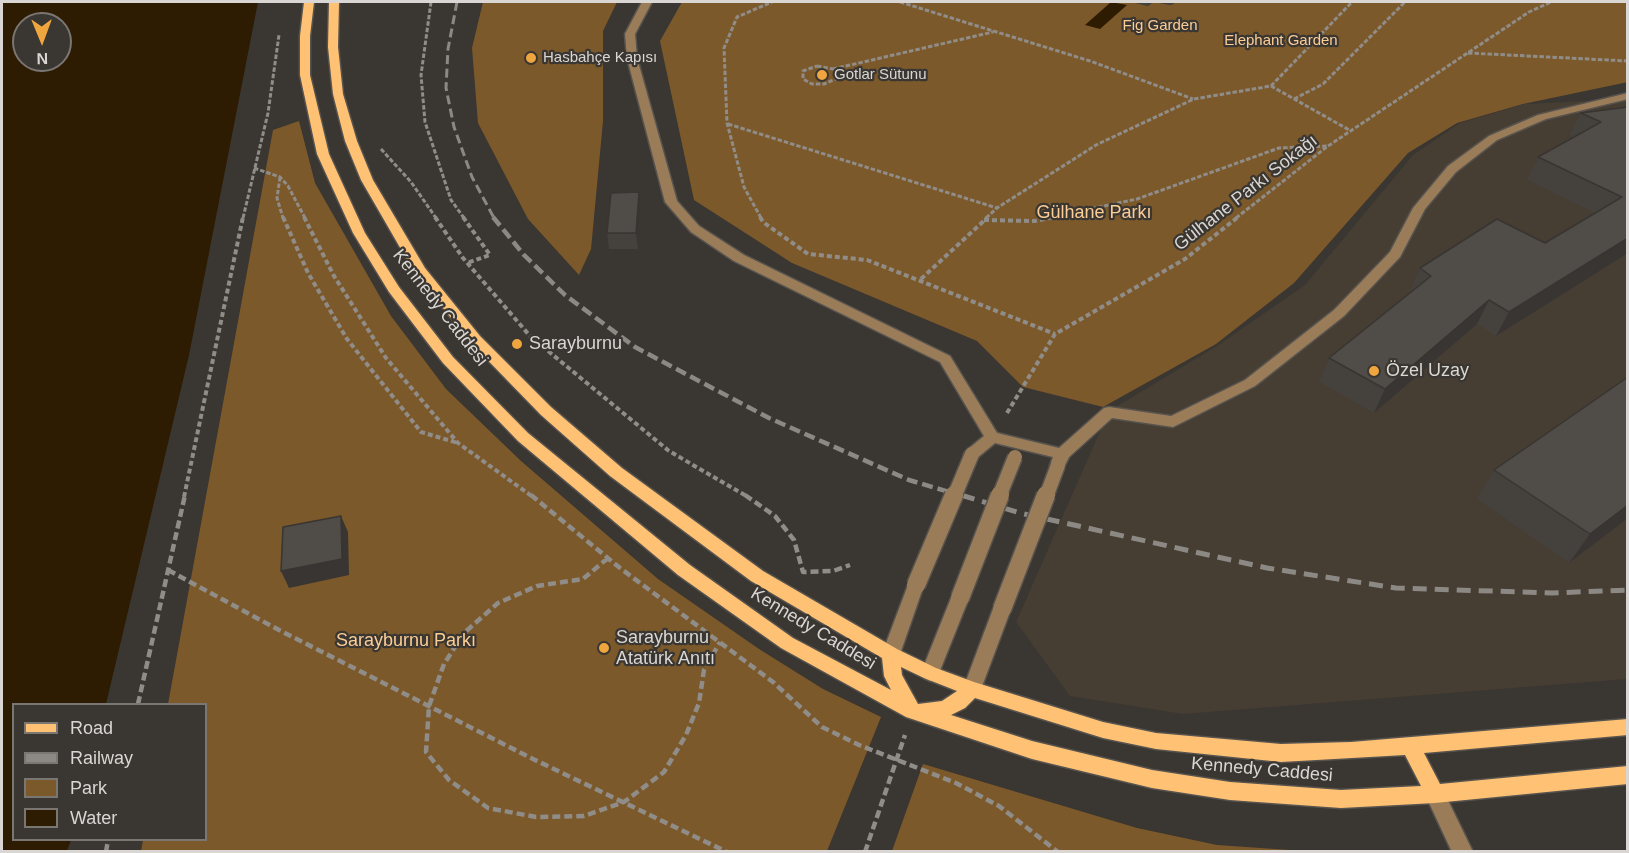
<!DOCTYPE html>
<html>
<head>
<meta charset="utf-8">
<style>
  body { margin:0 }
  #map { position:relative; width:1629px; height:853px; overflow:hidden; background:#3a3631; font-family:Helvetica,sans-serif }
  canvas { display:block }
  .frame { position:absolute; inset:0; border:3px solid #d9d6d3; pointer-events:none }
  .legend { position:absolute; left:12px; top:703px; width:195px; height:138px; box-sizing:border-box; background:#3a3631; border:2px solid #7a7672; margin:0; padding:8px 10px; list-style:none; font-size:18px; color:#d9d6d3 }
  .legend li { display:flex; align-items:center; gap:12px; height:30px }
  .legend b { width:30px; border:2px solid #7a7672 }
  .north { position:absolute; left:12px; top:12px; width:60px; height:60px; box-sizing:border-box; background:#3a3631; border:2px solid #7a7672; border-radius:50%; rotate:179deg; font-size:16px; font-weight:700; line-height:24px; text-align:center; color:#d9d6d3 }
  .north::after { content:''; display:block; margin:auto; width:21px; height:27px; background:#f0a63e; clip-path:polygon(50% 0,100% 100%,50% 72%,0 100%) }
</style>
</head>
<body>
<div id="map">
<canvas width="1629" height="853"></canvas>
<div class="frame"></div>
<ul class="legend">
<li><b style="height:8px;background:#ffc173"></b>Road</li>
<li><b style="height:8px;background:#8c8985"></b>Railway</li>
<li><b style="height:16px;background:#7c592b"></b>Park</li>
<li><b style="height:16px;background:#2d1b02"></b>Water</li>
</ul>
<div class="north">N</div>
</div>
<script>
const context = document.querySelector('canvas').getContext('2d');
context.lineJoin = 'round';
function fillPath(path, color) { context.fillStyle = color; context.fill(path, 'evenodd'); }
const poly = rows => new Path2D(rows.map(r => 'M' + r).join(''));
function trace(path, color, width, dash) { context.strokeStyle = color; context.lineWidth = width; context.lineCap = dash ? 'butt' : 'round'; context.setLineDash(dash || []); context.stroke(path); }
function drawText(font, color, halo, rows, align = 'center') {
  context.font = font + ' Helvetica,sans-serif'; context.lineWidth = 4.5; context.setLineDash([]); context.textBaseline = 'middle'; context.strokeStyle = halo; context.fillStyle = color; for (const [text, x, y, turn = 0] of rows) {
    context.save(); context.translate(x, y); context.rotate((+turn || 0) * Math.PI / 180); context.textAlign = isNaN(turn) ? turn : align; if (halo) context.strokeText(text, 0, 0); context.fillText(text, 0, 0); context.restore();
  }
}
fillPath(poly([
  [1627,99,1627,679,1183,714,1070,696,1016,622,1109,411,1217,346,1305,285,1413,155,1460,123,1525,104]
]), '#463d33');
fillPath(poly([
  [483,2,617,2,603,31,603,121,591,249,579,275,528,219,478,123,472,48],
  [682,2,1132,2,1148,6,1153,2,1171,5,1176,2,1627,2,1628,82,1523,104,1457,123,1408,153,1294,283,1216,344,1103,407,1023,387,977,341,792,263,694,200,660,41],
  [299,121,315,183,391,316,446,389,521,461,658,579,759,649,823,689,881,717,827,851,141,852,143,840,206,840,206,704,168,704,273,130],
  [923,764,1137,828,1217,845,1304,851,892,851]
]), '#7c592b');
fillPath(poly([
  [2,2,258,2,189,355,106,704,14,704,14,840,71,840,67,851,2,851],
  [24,24,60,24,60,60,24,60],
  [1111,2,1127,5,1100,29,1085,25]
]), '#2d1b02');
const minor = poly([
  [642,2,652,2,635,34,637,58,677,201,699,226,744,255,950,356,997,433,1059,448,1104,408,1109,407,1171,416,1245,380,1334,310,1390,252,1413,208,1448,166,1489,136,1538,115,1628,93,1628,99,1546,119,1497,140,1456,172,1425,209,1400,257,1344,316,1255,386,1173,427,1112,418,1069,457,1063,469,1058,471,1053,469,1050,465,1053,457,995,443,977,458,967,458,964,454,967,450,984,436,940,362,734,261,691,232,665,202,627,58,625,34,642,2],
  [916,578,922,580,924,585,900,654,897,659,891,662,885,659,882,654,908,585,910,580,916,578],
  [960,591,966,593,969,598,939,673,936,678,930,681,924,678,921,673,951,598,954,593,960,591],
  [1002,602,1008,604,1011,609,981,689,978,695,972,697,966,695,963,689,993,609,996,604,1002,602],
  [1435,785,1442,788,1473,852,1452,852,1425,794,1428,788,1435,785]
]);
const major = poly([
  [304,2,314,2,310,36,310,75,329,154,365,233,399,287,453,357,528,433,690,565,793,638,891,690,884,676,882,658,751,581,610,476,541,415,470,342,413,270,361,180,345,141,333,94,328,47,329,2,339,2,338,47,343,94,357,141,373,180,425,268,480,336,551,407,622,468,763,571,897,649,936,668,974,682,1103,722,1156,733,1281,744,1351,742,1628,719,1628,735,1424,753,1440,784,1628,766,1628,784,1435,803,1341,808,1230,800,1152,788,1032,759,906,717,781,648,678,575,518,441,443,363,389,292,353,233,317,154,300,75,300,36,304,2],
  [901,667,924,678,957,691,942,701,918,704,902,675,901,667],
  [975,698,1103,738,1156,749,1281,762,1405,755,1421,786,1341,790,1230,782,1152,770,1032,741,951,715,965,708,975,698]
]);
trace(minor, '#57534e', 3);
trace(major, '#57534e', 3);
trace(poly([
  [431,2,421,75,425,122,451,200,464,218],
  [900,2,1090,61,1193,99],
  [1468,53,1628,61],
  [817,66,833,69,838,78,824,84,812,84,803,79,803,71,817,66],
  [833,69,993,32],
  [1271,86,1352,2],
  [1294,99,1323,84,1405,2],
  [728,124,997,208],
  [381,149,411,182,436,218],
  [254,168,280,177,288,186,305,218],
  [280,177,277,198,283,218],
  [243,218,268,113,279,35],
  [761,218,744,187,727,123,724,48,737,17,772,2],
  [986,218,997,208,1096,145,1194,99,1271,86,1351,131],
  [1047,218,1137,199,1279,148,1327,146],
  [1236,218,1328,146,1529,12,1551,2]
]), '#908c88', 3, [4.5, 2]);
trace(poly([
  [283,217,308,273,347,339,421,432,458,443],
  [304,217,334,276,386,358,458,443,533,497],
  [435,217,463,258,530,336,669,451,748,497],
  [463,217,490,255,467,263],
  [760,217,763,222,808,254,867,260,1055,334],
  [984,220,1035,221,1054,217],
  [921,279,988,217],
  [1007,413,1055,334,1185,259,1238,217],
  [184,497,243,217]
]), '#908c88', 4, [5, 3]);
trace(poly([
  [531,495,620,568,773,682,822,727,859,745,956,783,999,806,1058,852],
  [745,495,775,516,794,540,803,572,833,571,850,565],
  [608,558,583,579,537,586,498,603,464,633,444,664,429,706,426,752,449,780,488,808,536,817,584,816,624,802,664,772,686,735,699,703,704,670,720,642],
  [168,570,279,630,533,759,727,852],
  [138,704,185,495],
  [106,852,108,840],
  [865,852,905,735]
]), '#908c88', 4.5, [8, 4]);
fillPath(minor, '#9a7d58');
fillPath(major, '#ffc173');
trace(poly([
  [457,2,448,49,446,88,454,127,472,177,494,218]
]), '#8c8985', 3, [9, 4.5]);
trace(poly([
  [493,217,524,255,565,295,635,347,769,418,909,480,966,497]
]), '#8c8985', 4.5, [11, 5]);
trace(poly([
  [961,495,1020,513,1267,568,1396,588,1552,593,1628,590]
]), '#8c8985', 5, [14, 8]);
const minorBridgeFar1 = poly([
  [954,497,972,454],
  [999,497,1015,457],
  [1046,497,1058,465]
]);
const minorBridge = poly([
  [916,585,954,495],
  [960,598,1000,495],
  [1002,609,1046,495]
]);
trace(minorBridgeFar1, '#57534e', 17, []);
trace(minorBridge, '#57534e', 21, []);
trace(minorBridgeFar1, '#9a7d58', 14);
trace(minorBridge, '#9a7d58', 18);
fillPath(poly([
  [1132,2,1153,2,1148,6],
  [1158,2,1176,2,1171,5],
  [1628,107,1628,253,1496,336,1477,324,1374,413,1319,382,1329,358,1410,292,1420,268,1545,243,1595,213,1527,180,1538,157,1574,138,1569,135,1581,113],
  [639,192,641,207,638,249,609,249,607,233],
  [1494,470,1628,518,1569,563,1477,499]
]), '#45413d');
fillPath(poly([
  [639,192,641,207,638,249,636,233],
  [1628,238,1628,253,1496,336,1509,312],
  [1489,300,1477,324,1374,413,1385,389],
  [1628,505,1628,518,1569,563,1590,534],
  [341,516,348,532,349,575,289,588,281,571]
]), '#383532');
const building = poly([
  [1628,107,1628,238,1509,312,1489,300,1385,389,1329,358,1431,276,1420,268,1497,219,1545,243,1622,197,1538,157,1601,122,1581,113,1628,107],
  [639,192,636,233,607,233,611,193,639,192],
  [1628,377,1628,505,1590,534,1494,470,1628,377],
  [341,516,342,559,281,571,283,527,341,516]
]);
fillPath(building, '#504c47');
trace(building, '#383532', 1.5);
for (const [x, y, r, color] of [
  [531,58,6,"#f0a63e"],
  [822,75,6,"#f0a63e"],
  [517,344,6,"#f0a63e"],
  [1374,371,6,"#f0a63e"],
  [604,648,6,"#f0a63e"]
]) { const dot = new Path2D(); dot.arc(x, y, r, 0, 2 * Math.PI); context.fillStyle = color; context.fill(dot); trace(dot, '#3a3631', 2); }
drawText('15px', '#fbcd96', '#3a3631', [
  ["Fig Garden",1160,26],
  ["Elephant Garden",1281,41]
]);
drawText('15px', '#d9d6d3', '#3a3631', [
  ["Hasbahçe Kapısı",543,58],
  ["Gotlar Sütunu",834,75]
], 'left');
drawText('18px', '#d9d6d3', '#3a3631', [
  ["Gülhane Parkı Sokağı",1246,193,-38],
  ["Kennedy Caddesi",440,308,52],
  ["Kennedy Caddesi",813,629,31],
  ["Kennedy Caddesi",1262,770,5]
]);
drawText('18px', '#fbcd96', '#3a3631', [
  ["Gülhane Parkı",1094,213],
  ["Sarayburnu Parkı",406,641]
]);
drawText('18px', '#d9d6d3', '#3a3631', [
  ["Sarayburnu",529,344],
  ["Özel Uzay",1386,371],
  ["Sarayburnu",616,638],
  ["Atatürk Anıtı",616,659]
], 'left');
</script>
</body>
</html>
